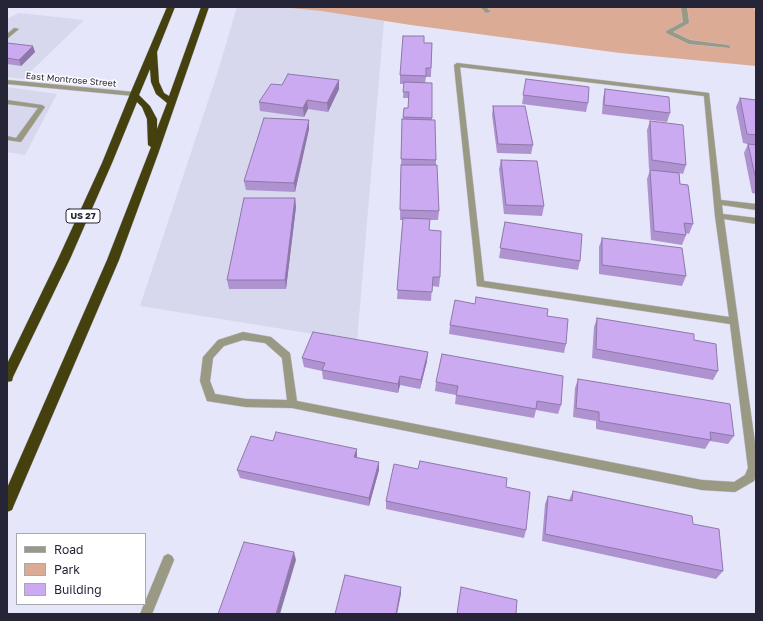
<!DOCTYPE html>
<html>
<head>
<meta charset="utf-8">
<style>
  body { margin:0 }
  #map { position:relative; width:763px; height:621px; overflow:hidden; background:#e6e6fa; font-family:"Golos Text",sans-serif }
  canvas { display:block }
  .frame { position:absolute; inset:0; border:8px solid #262538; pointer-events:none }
  .legend { position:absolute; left:16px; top:533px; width:130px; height:72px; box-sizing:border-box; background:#fff; border:1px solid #a8a8af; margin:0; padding:5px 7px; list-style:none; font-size:12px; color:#262538 }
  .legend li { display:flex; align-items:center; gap:8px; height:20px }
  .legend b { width:20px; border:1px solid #a8a8af }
</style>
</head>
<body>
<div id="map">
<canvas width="763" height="621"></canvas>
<div class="frame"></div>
<ul class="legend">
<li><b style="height:5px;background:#9a9984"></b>Road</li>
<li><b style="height:11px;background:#dbab96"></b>Park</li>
<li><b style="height:11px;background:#cbaaf2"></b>Building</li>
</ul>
</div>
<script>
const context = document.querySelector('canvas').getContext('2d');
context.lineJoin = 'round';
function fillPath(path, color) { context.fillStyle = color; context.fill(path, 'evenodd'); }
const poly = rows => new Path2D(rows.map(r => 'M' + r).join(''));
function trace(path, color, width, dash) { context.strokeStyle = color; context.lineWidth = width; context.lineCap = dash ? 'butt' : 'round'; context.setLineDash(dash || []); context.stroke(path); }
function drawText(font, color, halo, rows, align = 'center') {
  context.font = font + ' "Golos Text",sans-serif'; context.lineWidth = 3; context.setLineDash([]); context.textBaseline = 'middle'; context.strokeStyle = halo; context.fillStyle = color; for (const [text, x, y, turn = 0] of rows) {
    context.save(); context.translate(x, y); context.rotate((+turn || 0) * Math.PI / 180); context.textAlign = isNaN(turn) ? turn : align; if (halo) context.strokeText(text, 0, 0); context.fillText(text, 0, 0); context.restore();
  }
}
fillPath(poly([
  [237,7,280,7,321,11,384,21,357,341,140,306,218,71],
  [19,13,84,20,23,79,7,77,7,19],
  [7,87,57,94,25,155,7,152]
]), '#d7d8ee');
fillPath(poly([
  [280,7,754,7,756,16,756,66,620,53,411,25,321,11]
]), '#dbab96');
const lane = poly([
  [480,7,486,7,491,12,486,13,480,7],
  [681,7,687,7,689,23,673,32,690,40,728,45,730,46,730,48,689,44,666,33,666,31,683,22,681,7],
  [14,28,19,29,7,39,7,34,14,28],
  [457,63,709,93,721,200,756,204,756,210,722,205,723,214,756,218,756,224,724,219,756,450,756,476,754,481,735,492,702,490,292,408,246,407,207,401,200,381,203,357,218,340,243,332,271,337,290,353,297,401,702,480,734,482,745,475,748,468,730,324,477,286,454,65,457,63],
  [460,67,704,96,715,216,729,317,484,281,460,67],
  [243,340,265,343,282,358,287,400,246,399,215,394,210,381,213,358,224,346,243,340],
  [7,100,42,105,45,107,21,142,7,140,7,136,16,138,38,108,7,104,7,100],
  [168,554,172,556,174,560,152,614,140,614,164,556,168,554]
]);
const street = poly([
  [7,80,134,92,138,94,134,96,7,84,7,80]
]);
const highway = poly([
  [167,7,175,7,157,52,159,82,164,93,169,96,201,7,209,7,158,154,119,260,14,505,12,510,7,512,7,488,107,260,151,147,148,145,147,119,142,107,137,102,112,163,70,259,13,377,12,381,7,382,7,364,58,259,102,163,130,94,167,7],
  [150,69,151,82,156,94,167,103,157,129,157,119,150,106,139,95,150,69]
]);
trace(lane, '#c3c3d7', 1);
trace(street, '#c3c3d7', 1);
trace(highway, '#c3c3d7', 1);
fillPath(lane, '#9a9984');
fillPath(street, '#9a9984');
fillPath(highway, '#45410f');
fillPath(poly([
  [7,43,35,52,21,66,7,64],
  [424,43,432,43,431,77,426,77,425,83,432,83,432,120,436,160,436,165,439,211,438,220,430,220,429,230,440,277,439,287,432,286,431,301,397,299,403,220,400,220,402,119,403,119,404,108,408,108,409,98,403,98,404,84,400,84,400,75],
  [526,79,588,103,586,112,522,104],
  [339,80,339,89,328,112,308,109,304,117,260,111,259,102],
  [605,89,670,113,667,122,602,114,603,98],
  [740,98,756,100,756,194,752,193,744,153,748,144,743,143,736,107],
  [493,106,533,145,531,154,497,153,492,115],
  [309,120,309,129,295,192,246,190,244,181],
  [650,121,686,165,683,174,679,173,680,184,693,224,689,234,685,233,686,235,682,245,651,240,647,179,650,170,652,170,649,169,647,130],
  [501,160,544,206,542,216,504,214,499,169],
  [295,198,296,207,286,289,229,289,227,280],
  [505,222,580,261,578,270,499,258],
  [602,238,686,276,682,286,599,274,599,247],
  [547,316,566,344,564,353,449,334,450,325],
  [597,318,694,340,718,371,713,380,592,358,594,327],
  [302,358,427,361,420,389,400,385,398,393,323,379,322,371,304,367],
  [578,379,734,436,728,444,710,441,705,449,596,429,596,421,573,417,575,388],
  [436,382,561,405,558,414,536,410,534,418,455,404,456,395,435,391],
  [379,462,379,470,369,506,240,478,237,470],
  [506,487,526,530,524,538,386,509,386,501],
  [573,491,693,524,723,571,716,579,542,541,545,504,548,496,569,500]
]), '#af92d0');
fillPath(poly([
  [33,46,35,52,21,66,19,60],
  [339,80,339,89,328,112,327,103],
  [307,100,308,109,304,117,303,108],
  [309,120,309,129,295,192,294,183],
  [295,198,296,207,286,289,285,280],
  [428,352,427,361,420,389,421,380],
  [400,376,400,385,398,393,398,384],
  [357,449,357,457,354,465,354,457],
  [379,462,379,470,369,506,369,498],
  [294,552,296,560,280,614,276,614],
  [401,587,401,594,397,614,396,614]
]), '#8e77a9');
const building = poly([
  [403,36,424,36,424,43,432,43,431,68,426,68,426,76,400,75,403,36],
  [7,43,33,46,19,60,7,58,7,43],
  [288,74,339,80,327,103,307,100,303,108,259,102,271,84,282,85,288,74],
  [526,79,589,87,588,103,523,95,526,79],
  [404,82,432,83,432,118,403,117,404,108,408,108,409,92,403,92,404,82],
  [605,89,669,97,670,113,604,105,605,89],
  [740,98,756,100,756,135,747,134,740,98],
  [493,106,525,106,533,145,498,144,493,106],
  [264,118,309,120,294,183,244,181,264,118],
  [402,119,435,120,436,160,401,159,402,119],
  [650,121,683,125,686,165,652,160,650,121],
  [748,144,756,145,756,180,748,144],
  [501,160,537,161,544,206,506,205,501,160],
  [401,165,437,165,439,211,400,210,401,165],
  [650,170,679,173,680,184,688,185,693,224,684,223,686,235,654,231,650,170],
  [244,198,295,198,285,280,227,280,244,198],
  [403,218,430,219,429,230,441,231,440,277,433,277,432,292,397,290,403,218],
  [505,222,582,234,580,261,500,248,505,222],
  [602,238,682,248,686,276,602,265,602,238],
  [476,297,548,309,547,316,568,319,566,344,450,325,455,300,475,304,476,297],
  [597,318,694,334,694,340,716,344,718,371,596,349,597,318],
  [313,332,428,352,421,380,400,376,398,384,322,370,325,363,302,358,313,332],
  [442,354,563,376,561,405,537,401,536,409,456,395,458,386,436,382,442,354],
  [578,379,730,404,734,436,710,432,711,440,599,421,599,412,576,408,578,379],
  [276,432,357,449,354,457,379,462,369,498,237,470,251,436,273,441,276,432],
  [420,461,507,478,506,487,530,492,526,530,386,501,394,464,418,469,420,461],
  [573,491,692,516,693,524,719,529,723,571,545,534,548,496,572,501,573,491],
  [244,542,294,552,276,614,218,614,244,542],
  [345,575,401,587,396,614,335,614,345,575],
  [461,587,517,600,516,614,457,614,461,587]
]);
fillPath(building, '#cbaaf2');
trace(building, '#8e77a9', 1);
drawText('9px', '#262538', '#fff', [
  ["East Montrose Street",71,80,5]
]);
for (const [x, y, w] of [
  [83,216,34]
]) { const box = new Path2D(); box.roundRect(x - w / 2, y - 7, w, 14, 3); context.fillStyle = '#fff'; context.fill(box); trace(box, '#262538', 1); }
drawText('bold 9px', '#262538', null, [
  ["US 27",83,216]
]);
</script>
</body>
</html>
